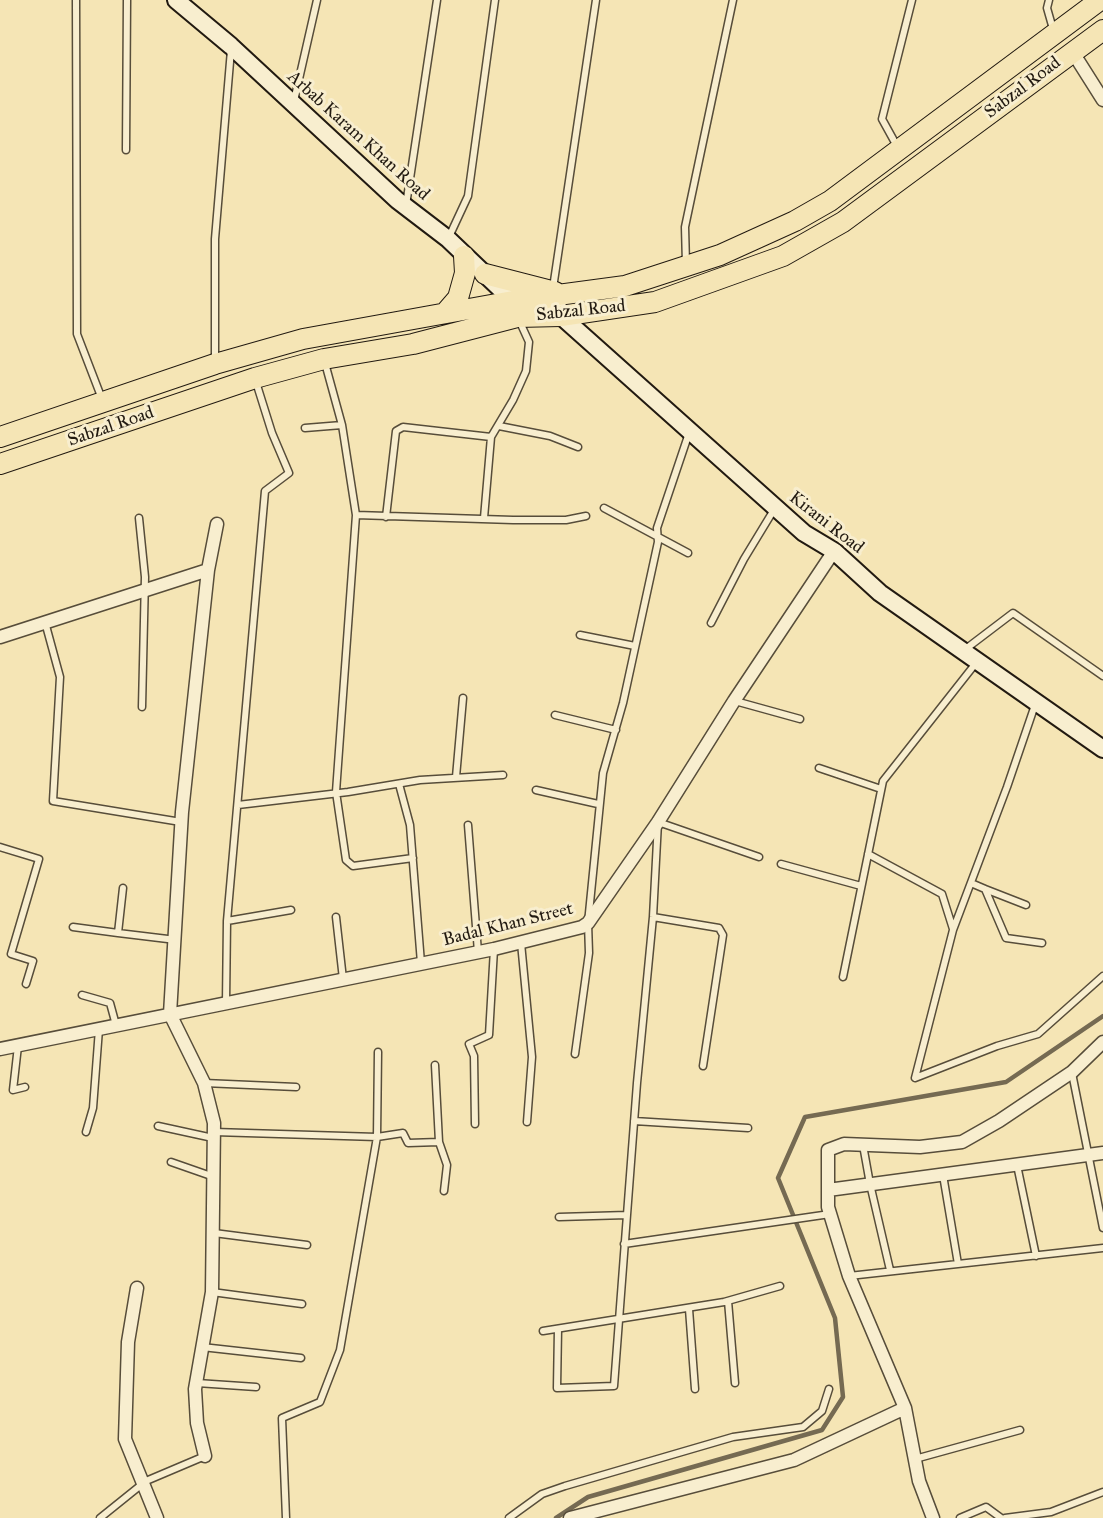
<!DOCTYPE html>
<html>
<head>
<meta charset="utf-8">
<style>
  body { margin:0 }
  canvas { display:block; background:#f5e5b5 }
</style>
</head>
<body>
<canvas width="1103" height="1518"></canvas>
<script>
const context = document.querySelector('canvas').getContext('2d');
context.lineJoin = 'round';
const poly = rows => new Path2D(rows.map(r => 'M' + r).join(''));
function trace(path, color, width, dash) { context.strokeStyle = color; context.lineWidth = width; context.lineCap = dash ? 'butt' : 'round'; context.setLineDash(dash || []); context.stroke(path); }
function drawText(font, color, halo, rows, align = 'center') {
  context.font = font + ' "IM FELL Great Primer",serif'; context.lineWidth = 6; context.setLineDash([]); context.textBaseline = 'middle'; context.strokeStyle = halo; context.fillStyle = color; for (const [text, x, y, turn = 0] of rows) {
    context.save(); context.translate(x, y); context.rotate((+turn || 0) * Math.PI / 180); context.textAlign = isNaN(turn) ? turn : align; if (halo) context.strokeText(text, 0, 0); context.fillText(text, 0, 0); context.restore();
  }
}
trace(poly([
  [556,1518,588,1497,822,1430,843,1397,835,1318,778,1178,805,1117,1006,1082,1103,1016]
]), '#756a52', 4.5);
const lane = poly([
  [76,0,77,334,102,399],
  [1049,0,1047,8,1053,29],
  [294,101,317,0],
  [898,148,882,119,912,0],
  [126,150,127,0],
  [406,205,437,0],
  [448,239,468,196,495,0],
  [686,264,685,227,733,0],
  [553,288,596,0],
  [215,360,215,239,231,50],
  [325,363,342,425,356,515,336,792,346,860,353,866,413,858],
  [499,426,550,436,578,447],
  [305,428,342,425],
  [604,508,688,553],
  [356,515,513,520,566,520,586,516],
  [386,517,396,431,403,427,491,437],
  [139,518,145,577,142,707],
  [484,518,491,437,513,400,526,371,529,342,519,320],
  [45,622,60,677,53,801,181,822],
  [711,623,744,559,775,508],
  [580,635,635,646],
  [963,651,1013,613,1103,676],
  [735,701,800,719],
  [1035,705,1007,787,953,930,915,1078,997,1046,1038,1034,1103,976],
  [555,715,616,730],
  [819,768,881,789],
  [456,777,463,698],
  [399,784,410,825,421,963],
  [536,790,598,804],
  [238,805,348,792,420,780,503,775],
  [468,825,478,952],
  [0,847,39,859,11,954,33,961,26,984],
  [868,854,942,894,953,929],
  [781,864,861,886],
  [971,883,985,889,1006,938,1042,943],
  [123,888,118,933,176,940],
  [985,889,1026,905],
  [336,917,343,979],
  [653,917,719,928,723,935,703,1066],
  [227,921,291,910],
  [73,927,118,933],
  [521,943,532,1057,527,1122],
  [843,977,883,781,976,663],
  [82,995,110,1003,116,1025],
  [226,1003,227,921,265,491,289,473,272,433,256,382],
  [18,1046,13,1090,25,1087],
  [575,1054,589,953,588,923,603,773,623,703,658,542,657,528,689,433],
  [435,1065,439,1142,447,1165,444,1191],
  [1072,1073,1103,1228],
  [204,1083,296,1087],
  [634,1121,748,1128],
  [475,1124,474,1056,469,1044,489,1035,494,949],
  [158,1126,213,1138],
  [86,1132,93,1108,99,1029],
  [214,1132,377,1137,403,1133,408,1143,439,1142],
  [863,1145,870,1184,890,1270],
  [171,1162,214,1177],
  [1017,1165,1036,1256],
  [943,1175,958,1264],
  [559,1217,627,1215],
  [214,1233,307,1245],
  [624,1244,830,1214],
  [849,1276,1103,1248],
  [212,1292,302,1304],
  [728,1301,735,1383],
  [689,1309,695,1389],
  [558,1329,557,1388,614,1386,637,1083,653,917,658,822,759,857],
  [543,1331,724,1302,780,1286],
  [202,1347,301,1358],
  [197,1383,256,1387],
  [915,1459,1020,1430],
  [100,1518,146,1481,205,1456],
  [286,1518,282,1418,320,1402,340,1350,377,1137,378,1052],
  [509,1518,542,1494,565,1486,733,1437,803,1427,822,1411,829,1389],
  [960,1518,986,1507,1001,1518],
  [1005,1518,1051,1512,1103,1492]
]);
const street = poly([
  [1072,51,1103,100],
  [0,637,208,570],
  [0,1049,494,949,582,927,588,923,658,822,734,701,834,551],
  [828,1190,1103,1153],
  [137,1288,128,1342,125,1439,157,1518],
  [205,1456,197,1423,195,1389,212,1292,214,1123,204,1083,170,1014,182,812,208,570,217,524],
  [570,1518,794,1460,905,1408],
  [933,1518,919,1481,905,1408,849,1276,828,1207,828,1150,844,1144,920,1147,962,1142,999,1121,1072,1072,1103,1042]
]);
const secondary = poly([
  [176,0,231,46,397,200,448,239,513,301],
  [558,307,561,316,804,533,834,551,880,593,1103,749]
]);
const primary = poly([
  [485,274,555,292],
  [445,313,458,298,465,273,464,256],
  [0,437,215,364,303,339,513,301,625,286,720,255,795,221,830,201,1100,0],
  [0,464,255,378,324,359,413,344,517,317,561,316,655,302,783,256,843,222,1103,30]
]);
trace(lane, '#574d3a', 9);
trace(street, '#574d3a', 15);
trace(secondary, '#221a11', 20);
trace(primary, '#221a11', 22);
trace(lane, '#f8eecf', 6);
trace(street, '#f8eecf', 12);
trace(secondary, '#f8eecf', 16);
trace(primary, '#f5e5b5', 20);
drawText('18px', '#221a11', '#f8eecf', [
  ["Sabzal Road",1023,88,-37],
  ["Arbab Karam Khan Road",358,136,42],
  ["Sabzal Road",581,311,-6],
  ["Sabzal Road",111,427,-19],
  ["Kirani Road",826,523,38],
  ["Badal Khan Street",508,925,-14]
]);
</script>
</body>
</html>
